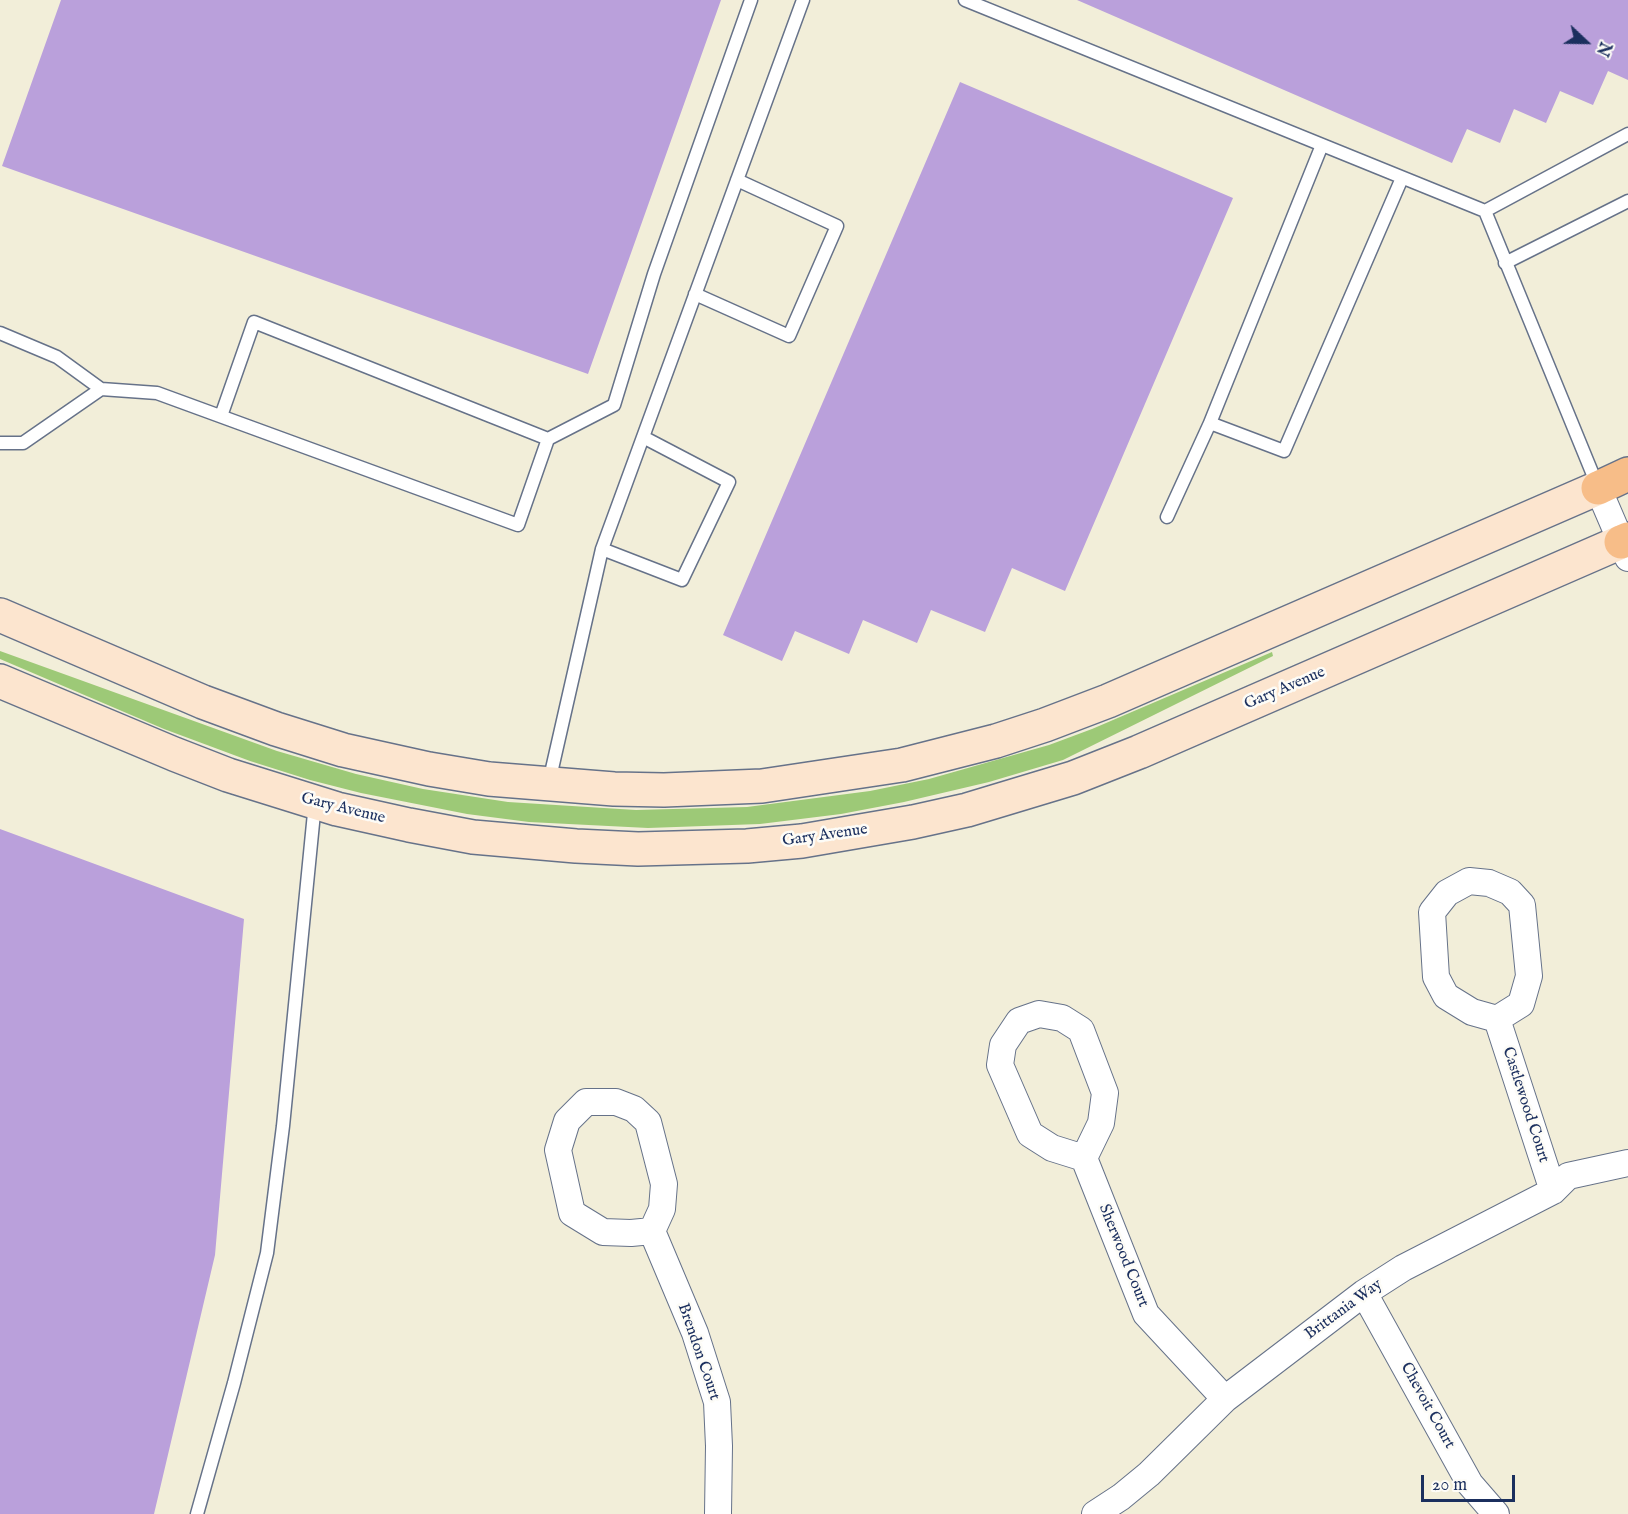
<!DOCTYPE html>
<html>
<head>
<meta charset="utf-8">
<style>
  body { margin:0 }
  #map { position:relative; width:1628px; height:1514px; overflow:hidden; background:#f2eed9; font-family:"IM FELL English",serif }
  canvas { display:block }
  .north { position:absolute; left:1556px; top:12px; width:60px; height:60px; -webkit-text-stroke:4px #fdfcf7; paint-order:stroke; rotate:112deg; font-size:16px; font-weight:700; line-height:24px; text-align:center; color:#1b2f5e }
  .north::after { content:''; display:block; margin:auto; width:21px; height:27px; background:#1b2f5e; clip-path:polygon(50% 0,100% 100%,50% 72%,0 100%) }
  .scale { position:absolute; left:1421px; top:1475px; width:94px; height:27px; box-sizing:border-box; border:3px solid #1b2f5e; border-top:0; padding-left:8px; font-size:18px; line-height:21px; white-space:nowrap; color:#1b2f5e; -webkit-text-stroke:4px #fdfcf7; paint-order:stroke }
</style>
</head>
<body>
<div id="map">
<canvas width="1628" height="1514"></canvas>
<div class="north">N</div>
<div class="scale">20 m</div>
</div>
<script>
const context = document.querySelector('canvas').getContext('2d');
context.lineJoin = 'round';
function fillPath(path, color) { context.fillStyle = color; context.fill(path, 'evenodd'); }
const poly = rows => new Path2D(rows.map(r => 'M' + r).join(''));
function trace(path, color, width, dash) { context.strokeStyle = color; context.lineWidth = width; context.lineCap = dash ? 'butt' : 'round'; context.setLineDash(dash || []); context.stroke(path); }
function drawText(font, color, halo, rows, align = 'center') {
  context.font = font + ' "IM FELL English",serif'; context.lineWidth = 5; context.setLineDash([]); context.textBaseline = 'middle'; context.strokeStyle = halo; context.fillStyle = color; for (const [text, x, y, turn = 0] of rows) {
    context.save(); context.translate(x, y); context.rotate((+turn || 0) * Math.PI / 180); context.textAlign = isNaN(turn) ? turn : align; if (halo) context.strokeText(text, 0, 0); context.fillText(text, 0, 0); context.restore();
  }
}
fillPath(poly([
  [0,651,277,751,356,774,423,789,508,802,636,810,747,807,870,791,929,779,1049,745,1092,729,1272,652,1273,656,1063,760,989,782,904,802,841,814,760,824,648,828,529,822,467,814,361,793,310,780,250,761,164,729,0,659]
]), '#9dc977');
fillPath(poly([
  [61,0,721,0,588,374,2,166],
  [1077,0,1628,0,1628,80,1608,71,1593,105,1560,91,1546,123,1514,109,1500,143,1467,129,1452,163],
  [960,82,1233,198,1065,591,1012,568,985,632,931,610,917,643,863,620,849,654,795,631,782,661,723,635],
  [0,829,244,919,215,1255,154,1514,0,1514]
]), '#baa0db');
const lane = poly([
  [965,0,1485,211],
  [1322,145,1210,423,1284,451,1402,178],
  [1505,263,1628,201],
  [695,294,789,336,837,226,737,180],
  [0,333,57,357,101,389],
  [548,439,614,405,654,274,751,0],
  [0,443,23,443,101,389,157,393,518,525,548,439,254,322,221,416],
  [1598,487,1485,211,1628,134],
  [1167,517,1210,423],
  [602,549,682,580,729,482,643,437],
  [549,782,602,549,803,0],
  [197,1514,234,1383,267,1253,283,1126,315,803]
]);
const street = poly([
  [1598,488,1628,558],
  [1497,1019,1521,1004,1529,976,1522,905,1510,892,1489,883,1469,881,1447,893,1432,912,1436,977,1446,996,1472,1012,1497,1019,1553,1191],
  [1084,1158,1101,1123,1105,1093,1081,1030,1062,1018,1039,1014,1019,1021,1003,1045,1000,1065,1030,1134,1052,1148,1084,1158,1146,1314,1225,1399],
  [652,1231,631,1233,603,1232,572,1213,558,1150,567,1121,586,1102,616,1102,634,1109,648,1122,664,1184,662,1209,652,1231,695,1333,717,1402,719,1446,718,1514],
  [1364,1293,1470,1484,1496,1514],
  [1095,1514,1121,1497,1149,1474,1225,1399,1364,1293,1403,1268,1553,1191,1568,1176,1628,1163]
]);
const secondary = poly([
  [0,615,203,702,276,729,343,750,429,769,489,779,614,789,664,790,762,786,902,765,996,741,1045,725,1108,701,1598,488],
  [0,681,174,754,228,775,337,809,409,825,473,837,576,846,638,849,747,846,802,841,913,822,967,810,1073,778,1139,752,1621,542]
]);
const highway = poly([
  [1598,488,1628,474],
  [1621,542,1628,539]
]);
trace(lane, '#667289', 15);
trace(street, '#667289', 28);
trace(secondary, '#667289', 36);
trace(highway, '#667289', 36);
trace(lane, '#fff', 12);
trace(street, '#fff', 26);
trace(secondary, '#fce5cf', 33);
trace(highway, '#f7bd88', 33);
drawText('16px', '#1b2f5e', '#fdfcf7', [
  ["Gary Avenue",1285,689,-23],
  ["Gary Avenue",343,809,14],
  ["Gary Avenue",825,836,-8],
  ["Castlewood Court",1525,1105,72],
  ["Sherwood Court",1123,1256,68],
  ["Brittania Way",1344,1310,-36],
  ["Brendon Court",698,1352,71],
  ["Chevoit Court",1427,1406,61]
]);
</script>
</body>
</html>
